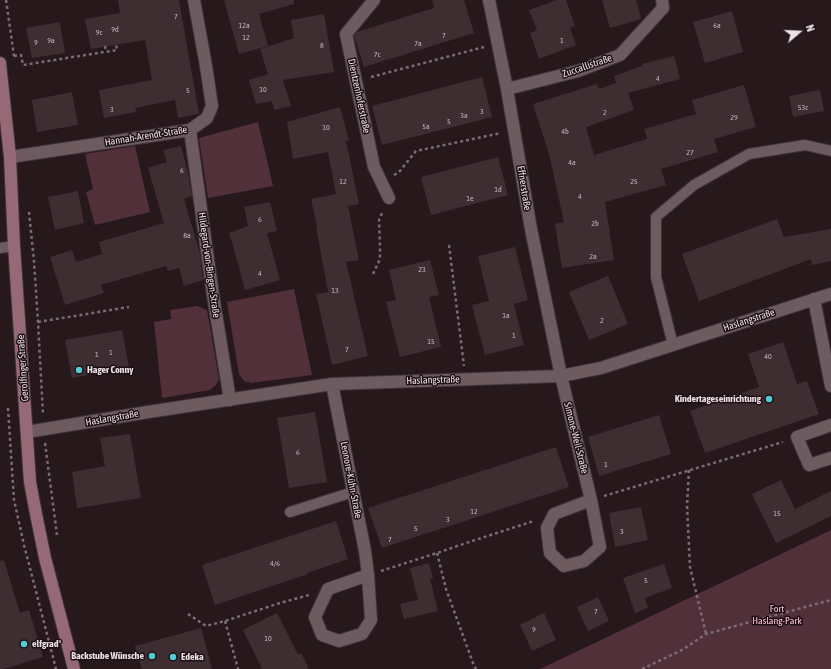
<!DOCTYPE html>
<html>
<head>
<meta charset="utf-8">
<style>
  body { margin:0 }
  #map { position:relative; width:831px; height:669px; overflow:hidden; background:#27181c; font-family:"Asap Condensed",sans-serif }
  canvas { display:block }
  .north { position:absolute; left:779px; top:12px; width:40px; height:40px; -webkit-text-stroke:3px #1d0f13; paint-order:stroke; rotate:71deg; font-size:11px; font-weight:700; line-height:16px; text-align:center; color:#ece1e4 }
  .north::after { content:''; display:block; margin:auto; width:14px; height:18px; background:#ece1e4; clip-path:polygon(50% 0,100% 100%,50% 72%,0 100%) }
</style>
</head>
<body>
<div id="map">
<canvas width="831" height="669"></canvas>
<div class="north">N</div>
</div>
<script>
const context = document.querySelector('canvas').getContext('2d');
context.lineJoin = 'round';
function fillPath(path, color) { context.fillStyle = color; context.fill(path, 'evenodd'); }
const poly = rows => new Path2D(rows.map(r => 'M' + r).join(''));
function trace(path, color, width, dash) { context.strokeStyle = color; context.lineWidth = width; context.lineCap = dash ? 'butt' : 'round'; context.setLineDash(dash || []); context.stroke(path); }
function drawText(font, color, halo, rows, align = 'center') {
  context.font = font + ' "Asap Condensed",sans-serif'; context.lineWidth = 3; context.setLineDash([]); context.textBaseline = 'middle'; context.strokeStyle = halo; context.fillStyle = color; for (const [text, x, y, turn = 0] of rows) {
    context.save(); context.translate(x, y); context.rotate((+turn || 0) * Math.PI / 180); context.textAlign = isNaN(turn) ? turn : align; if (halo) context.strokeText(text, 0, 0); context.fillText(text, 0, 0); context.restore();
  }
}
fillPath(poly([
  [258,122,273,186,208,198,199,138],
  [135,146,150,212,95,225,86,192,93,189,85,154],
  [294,289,312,375,251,383,244,381,239,374,227,302],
  [197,306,207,310,219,379,216,385,210,390,162,398,154,322,171,319,170,310],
  [831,530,831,669,540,669,748,570]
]), '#52303a');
fillPath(poly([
  [118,0,179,0,199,114,178,118,175,100,135,108,136,112,104,118,99,90,152,80,145,40,91,49,85,19,120,13],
  [224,0,294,0,294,4,259,14,268,46,239,54],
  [432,0,464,0,474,33,364,67,354,36,357,32,434,8],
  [557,0,566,0,575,26,570,28,576,45,539,59,530,33,537,30,529,10],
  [602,0,636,0,641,19,610,28],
  [732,11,743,52,705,63,693,22],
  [324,14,334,72,283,80,291,106,274,110,272,101,256,104,249,80,268,74,260,49,294,38,291,20],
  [60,22,65,53,32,58,26,28],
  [674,56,680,79,628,93,634,110,586,127,594,155,647,139,644,129,696,114,692,100,744,85,756,127,714,139,718,152,661,169,666,185,605,202,614,260,562,268,555,224,564,222,549,154,533,104,597,84,599,89,616,83,614,76,642,66,642,64],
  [482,77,492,117,382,145,372,106],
  [820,90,824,111,793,117,789,96],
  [72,92,78,125,37,132,32,100],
  [340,107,349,140,346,141,359,204,348,206,359,260,346,262,368,356,332,365,316,294,328,292,316,227,317,227,311,199,336,194,328,152,293,159,287,122],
  [181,146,188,173,192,196,184,199,200,254,203,280,184,286,179,268,168,271,166,266,101,285,104,293,65,305,50,257,72,250,76,262,102,254,99,242,164,223,148,168,167,162,163,150],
  [498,157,508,195,431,215,421,177],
  [78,191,84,223,55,230,48,197],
  [270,202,277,231,267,233,280,280,245,290,234,249,229,233,248,226,244,207],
  [777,219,784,237,831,229,831,261,812,265,811,259,699,301,682,254],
  [515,247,528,300,514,304,524,345,485,355,472,305,489,301,478,256],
  [430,260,439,295,429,297,441,347,400,357,386,302,396,300,389,270],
  [608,276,628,324,589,340,569,292],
  [122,330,129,367,72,378,65,340],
  [783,342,797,384,807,381,819,414,705,453,690,411,759,387,748,354],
  [315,412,327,482,289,488,277,418],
  [659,415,671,454,599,476,588,437],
  [130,434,141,498,77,508,72,472,105,466,100,438],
  [556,447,569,487,382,548,368,508],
  [781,480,795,509,831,491,831,516,776,543,752,494],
  [641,507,648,540,615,547,609,513],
  [336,521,348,559,307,573,308,574,215,605,202,565],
  [4,560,20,613,29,610,43,657,4,669,0,669,0,561],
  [429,563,433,578,430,579,438,611,404,619,400,604,418,600,410,568],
  [664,564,672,588,645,598,648,608,635,613,623,578],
  [598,597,609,621,588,631,577,607],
  [277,613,298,655,301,653,309,669,262,669,243,630],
  [544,613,556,640,532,651,520,625],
  [201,628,212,669,142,669,135,646]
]), '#3e2e32');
const lane = poly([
  [0,248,14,246],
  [673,345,656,277,656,217,694,185,749,154,805,145,831,151],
  [290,512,353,492]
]);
const street = poly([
  [374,0,346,34,374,167,389,198],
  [489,0,507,89,531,229,561,376,591,500,600,547,584,561,564,566,550,553,547,528,554,514,591,500],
  [507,89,578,71,620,55,663,8,662,0],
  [190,130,213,295,230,400],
  [10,157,190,130,207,118,212,106,206,66,194,0],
  [814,299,831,386],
  [332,384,365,551,368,575,371,620,362,634,339,641,322,635,315,617,328,589,368,575],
  [831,425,797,437,809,465,831,458],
  [27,432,148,412,332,384,561,376,601,368,831,294]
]);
const secondary = poly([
  [0,63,10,157,14,246,30,482,36,514,45,558,74,669]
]);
trace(lane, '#403538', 12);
trace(street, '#403538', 14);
trace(secondary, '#403538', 14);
trace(poly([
  [6,0,14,56],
  [105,46,106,52],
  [14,56,21,55,23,65,117,50,116,44],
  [371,77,484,47],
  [394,175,399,172,416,151,501,133],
  [29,212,34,261,38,322,43,414],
  [449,245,464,366],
  [373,274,380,259,380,247,379,220,383,211],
  [38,322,129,307],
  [8,408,14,500,24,545,56,669],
  [45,443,57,535],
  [689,470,687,505,690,567,706,634],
  [604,496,783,442],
  [437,553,446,589,473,663,476,669],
  [381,571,437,553,469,542,534,521],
  [188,614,206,626,225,621,280,603,309,595],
  [225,621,238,669],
  [642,669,682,650,706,634,831,600]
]), '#7a6c70', 2.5, [3, 3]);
trace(lane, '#6d5b60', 10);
trace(street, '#6d5b60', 12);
trace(secondary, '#956976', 12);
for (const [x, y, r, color] of [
  [79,370,4,"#51ccd4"],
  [769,399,4,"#51ccd4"],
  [24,644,4,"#51ccd4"],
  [152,656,4,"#51ccd4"],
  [173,657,4,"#51ccd4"]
]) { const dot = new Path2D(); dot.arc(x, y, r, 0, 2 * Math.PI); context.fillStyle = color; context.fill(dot); trace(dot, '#1d0f13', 1.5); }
drawText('8px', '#c0b4b8', null, [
  ["7",176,16],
  ["12a",244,25],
  ["6a",717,25],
  ["9d",115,29],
  ["9c",99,32],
  ["7",444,35],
  ["12",246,37],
  ["9a",51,40],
  ["1",562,40],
  ["9",36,42],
  ["7a",418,43],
  ["8",322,45],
  ["7c",377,54],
  ["4",658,78],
  ["10",263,89],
  ["5",188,90],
  ["53c",803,107],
  ["3",112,109],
  ["3",482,111],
  ["2",605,112],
  ["3a",464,115],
  ["29",734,117],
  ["5",449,121],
  ["5a",426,126],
  ["10",326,127],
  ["4b",565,131],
  ["27",690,152],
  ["4a",572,162],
  ["6",182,170],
  ["12",343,181],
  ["25",634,181],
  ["1d",498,189],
  ["4",580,196],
  ["1e",470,198],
  ["6",260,219],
  ["2b",595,223],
  ["8a",187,235],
  ["2a",593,256],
  ["23",422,269],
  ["4",260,273],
  ["13",335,290],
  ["1a",506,315],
  ["2",602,320],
  ["1",514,335],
  ["15",431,341],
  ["7",347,349],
  ["1",111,352],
  ["1",97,354],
  ["40",768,356],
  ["6",298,452],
  ["1",606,464],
  ["12",474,511],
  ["15",777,513],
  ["3",448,519],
  ["5",416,528],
  ["3",622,531],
  ["7",390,539],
  ["4/6",275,563],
  ["5",646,580],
  ["7",596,611],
  ["9",534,629],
  ["10",268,638]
]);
drawText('10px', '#ece1e4', '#1d0f13', [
  ["Zuccallistraße",587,66,-19],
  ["Dientzenhoferstraße",359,96,78],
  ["Hannah-Arendt-Straße",146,136,-9],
  ["Effnerstraße",524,188,81],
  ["Hildegard-von-Bingen-Straße",209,265,82],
  ["Haslangstraße",749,320,-18],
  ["Gerolfinger Straße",23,368,-94],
  ["Haslangstraße",433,380,-2],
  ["Haslangstraße",112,418,-10],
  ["Simone-Weil-Straße",576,438,76],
  ["Leonore-Kühn-Straße",351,480,79]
]);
drawText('bold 10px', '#ece1e4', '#1d0f13', [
  ["Hager Conny",87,370],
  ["Kindertageseinrichtung",761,399,"right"],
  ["elfgrad°",32,644],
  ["Backstube Wünsche",144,656,"right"],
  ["Edeka",181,657]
], 'left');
drawText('10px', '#fdc5d4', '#1d0f13', [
  ["Fort",777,609],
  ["Haslang-Park",777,621]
]);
</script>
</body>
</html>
